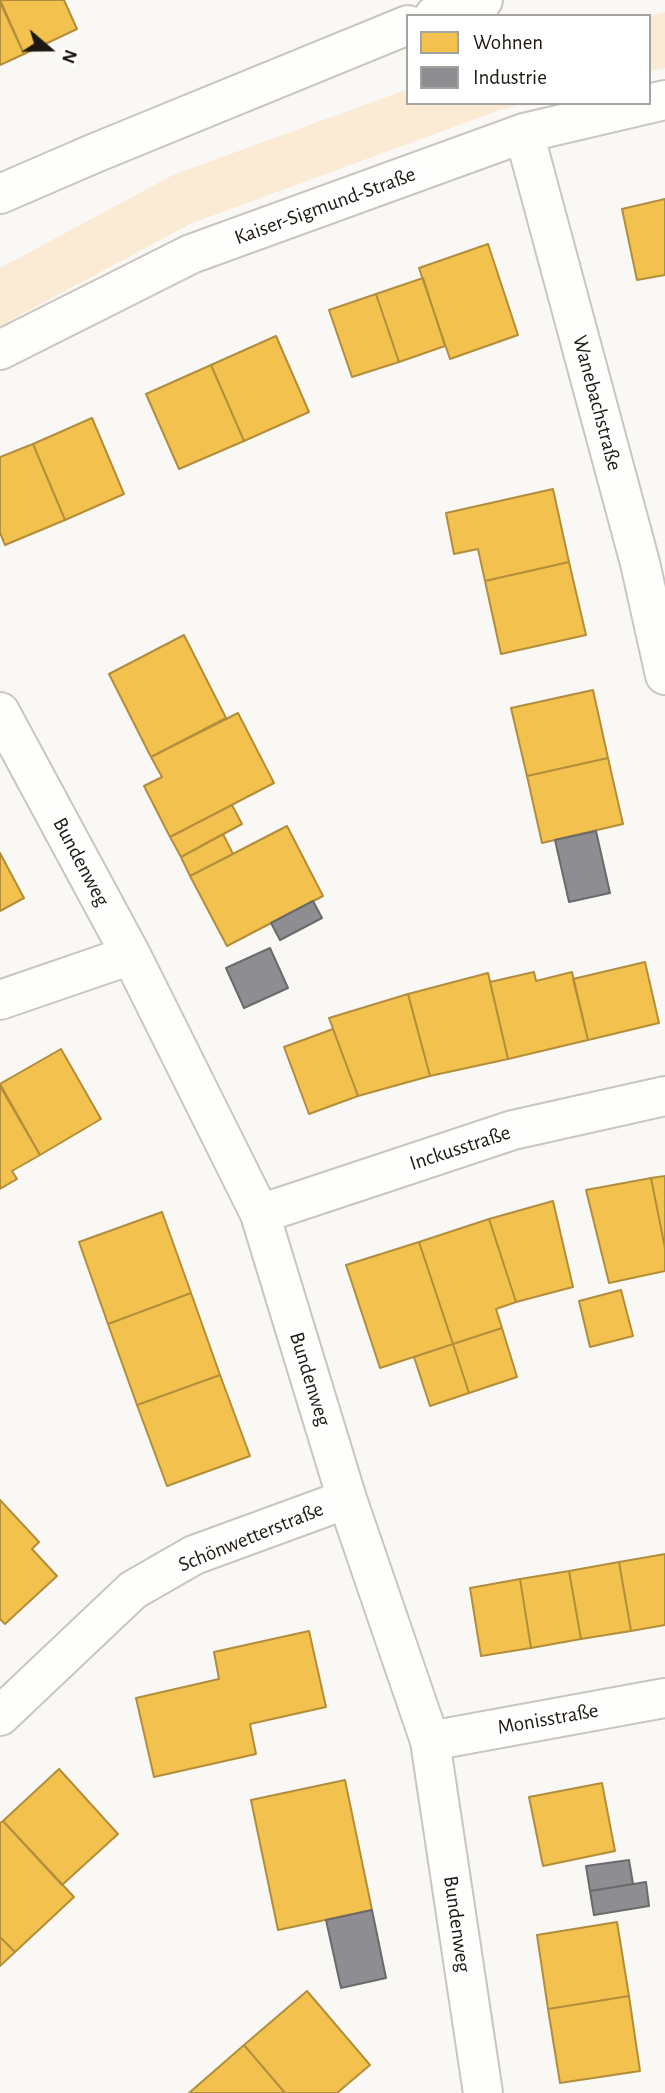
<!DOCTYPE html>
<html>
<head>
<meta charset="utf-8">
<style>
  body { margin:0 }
  #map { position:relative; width:665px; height:2093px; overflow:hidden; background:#faf8f4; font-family:"Alegreya Sans",sans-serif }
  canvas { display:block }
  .legend { position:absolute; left:406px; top:14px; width:245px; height:91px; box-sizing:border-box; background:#fff; border:2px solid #a5a3a0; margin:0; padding:9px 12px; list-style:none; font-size:21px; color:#1d1811 }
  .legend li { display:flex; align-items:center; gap:14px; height:35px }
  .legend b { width:35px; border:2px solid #a5a3a0 }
  .north { position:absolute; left:14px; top:14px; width:70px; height:70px; -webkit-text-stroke:5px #fff; paint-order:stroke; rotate:110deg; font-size:19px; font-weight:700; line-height:28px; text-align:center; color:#1d1811 }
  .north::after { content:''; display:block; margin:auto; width:24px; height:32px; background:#1d1811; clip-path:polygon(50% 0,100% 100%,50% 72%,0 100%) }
</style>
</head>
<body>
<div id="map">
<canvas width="665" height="2093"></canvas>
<ul class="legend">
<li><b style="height:19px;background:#f2c14e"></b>Wohnen</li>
<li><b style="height:19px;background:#8d8d92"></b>Industrie</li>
</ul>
<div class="north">N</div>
</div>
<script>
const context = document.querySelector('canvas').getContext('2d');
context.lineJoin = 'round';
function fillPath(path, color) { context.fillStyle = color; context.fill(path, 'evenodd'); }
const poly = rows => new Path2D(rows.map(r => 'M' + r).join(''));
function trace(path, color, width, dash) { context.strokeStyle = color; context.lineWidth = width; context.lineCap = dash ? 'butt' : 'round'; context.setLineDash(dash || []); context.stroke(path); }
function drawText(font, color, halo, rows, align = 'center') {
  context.font = font + ' "Alegreya Sans",sans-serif'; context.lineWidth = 7; context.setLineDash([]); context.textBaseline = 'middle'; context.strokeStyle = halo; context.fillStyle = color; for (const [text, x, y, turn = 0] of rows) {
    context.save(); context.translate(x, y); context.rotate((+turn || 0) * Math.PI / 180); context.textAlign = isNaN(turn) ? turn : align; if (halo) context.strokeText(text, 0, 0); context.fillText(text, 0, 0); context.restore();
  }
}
fillPath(poly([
  [665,12,665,68,649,71,649,16],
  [408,89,408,103,526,103,497,111,190,224,0,326,0,268,173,175]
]), '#fbebd5');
const homes = poly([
  [0,0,64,0,77,29,24,54,0,0],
  [0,2,24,54,0,65,0,2],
  [665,199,665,275,637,280,622,209,665,199],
  [488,244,518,335,450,359,419,268,488,244],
  [423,278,445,346,399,362,376,294,423,278],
  [376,294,399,362,352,377,329,310,376,294],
  [276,336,309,412,244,441,211,365,276,336],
  [211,365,244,441,179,469,146,394,211,365],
  [92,418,124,494,65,520,33,444,92,418],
  [33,444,65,520,5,545,0,533,0,457,33,444],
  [553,489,569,562,485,581,478,549,454,554,446,513,553,489],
  [569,562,586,635,501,654,485,581,569,562],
  [184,635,226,718,151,757,109,674,184,635],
  [593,690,608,758,527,776,511,708,593,690],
  [238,713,274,783,170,837,144,786,162,777,151,757,238,713],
  [608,758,623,824,542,843,527,776,608,758],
  [232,805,242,824,181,857,170,837,232,805],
  [287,826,323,896,227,946,190,876,287,826],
  [223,834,233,854,190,876,181,857,223,834],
  [0,853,24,898,0,911,0,853],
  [645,962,659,1023,588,1040,573,979,645,962],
  [534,972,536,981,572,972,588,1040,508,1059,490,982,534,972],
  [488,973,508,1059,430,1076,408,994,488,973],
  [408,994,430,1076,358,1096,329,1018,408,994],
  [333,1029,358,1096,309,1114,284,1047,333,1029],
  [61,1049,101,1119,40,1155,0,1084,61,1049],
  [0,1086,40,1155,12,1171,17,1179,0,1189,0,1086],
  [665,1176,665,1248,651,1178,665,1176],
  [651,1178,665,1248,665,1271,609,1283,586,1190,651,1178],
  [553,1201,573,1287,516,1302,489,1219,553,1201],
  [162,1212,191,1293,108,1324,79,1242,162,1212],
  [489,1219,516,1302,496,1309,502,1328,453,1344,419,1242,489,1219],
  [419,1242,453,1344,380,1368,346,1265,419,1242],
  [621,1290,633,1336,590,1347,579,1301,621,1290],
  [191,1293,220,1375,137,1405,108,1324,191,1293],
  [502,1328,517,1377,469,1393,453,1344,502,1328],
  [453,1344,469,1393,430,1406,414,1357,453,1344],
  [220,1375,250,1456,167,1486,137,1405,220,1375],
  [0,1500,39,1542,32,1549,57,1576,5,1624,0,1619,0,1500],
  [665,1554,665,1625,631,1631,619,1562,665,1554],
  [619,1562,631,1631,581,1639,569,1571,619,1562],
  [569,1571,581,1639,531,1648,520,1579,569,1571],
  [520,1579,531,1648,481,1656,470,1588,520,1579],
  [309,1631,326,1707,250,1724,256,1754,154,1777,136,1698,219,1679,214,1652,309,1631],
  [59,1769,118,1834,62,1885,3,1821,59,1769],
  [345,1780,372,1910,278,1930,251,1800,345,1780],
  [602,1783,615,1851,543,1866,529,1797,602,1783],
  [3,1821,74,1897,15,1952,0,1937,0,1823,3,1821],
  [617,1922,629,1996,548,2009,537,1935,617,1922],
  [0,1937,15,1952,0,1966,0,1937],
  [307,1991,370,2065,337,2093,285,2093,244,2045,307,1991],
  [629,1996,640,2071,560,2083,548,2009,629,1996],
  [244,2045,285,2093,189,2093,244,2045]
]);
fillPath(homes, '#f2c14e');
trace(homes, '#b28e3c', 2);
const industry = poly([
  [596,831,610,893,569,902,555,840,596,831],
  [313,901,322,918,280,940,271,923,313,901],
  [270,948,288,988,244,1008,226,968,270,948],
  [629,1860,633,1884,590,1891,586,1866,629,1860],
  [646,1882,649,1906,594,1915,590,1891,646,1882],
  [372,1910,386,1978,341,1988,326,1920,372,1910]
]);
fillPath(industry, '#8d8d92');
trace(industry, '#6b6a6b', 2);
const minor = poly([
  [434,16,483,0],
  [524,133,640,563,665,675],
  [0,194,95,153,408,25],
  [0,350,191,254,524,133,665,100],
  [0,712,131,955,260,1214,347,1499,430,1741,483,2093],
  [0,1000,131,955],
  [260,1214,513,1130,665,1096],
  [0,1716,133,1590,194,1555,347,1499],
  [430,1741,665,1698]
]);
trace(minor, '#c9c6c0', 42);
trace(minor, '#fefefd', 38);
drawText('21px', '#1d1811', '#fff', [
  ["Kaiser-Sigmund-Straße",325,206,-20],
  ["Wanebachstraße",597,403,75],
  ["Bundenweg",81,862,62],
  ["Inckusstraße",460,1148,-18],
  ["Bundenweg",310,1379,73],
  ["Schönwetterstraße",251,1537,-22],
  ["Monisstraße",548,1719,-10],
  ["Bundenweg",457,1924,82]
]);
</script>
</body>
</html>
